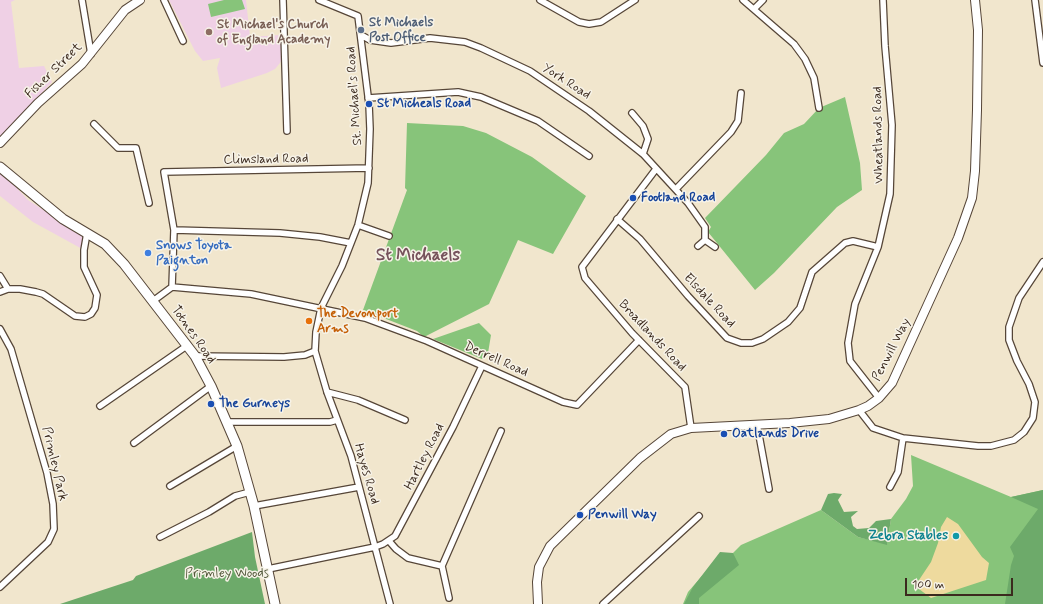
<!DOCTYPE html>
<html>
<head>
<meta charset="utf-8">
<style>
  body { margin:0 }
  #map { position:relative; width:1043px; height:604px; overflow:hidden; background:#f1e6cd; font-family:Mynerve,sans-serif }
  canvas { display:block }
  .scale { position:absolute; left:905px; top:578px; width:108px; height:18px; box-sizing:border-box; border:2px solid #3b2a1e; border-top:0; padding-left:5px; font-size:12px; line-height:14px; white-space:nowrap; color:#3b2a1e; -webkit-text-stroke:3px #f7f3e8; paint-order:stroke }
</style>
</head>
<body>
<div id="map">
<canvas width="1043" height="604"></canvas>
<div class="scale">100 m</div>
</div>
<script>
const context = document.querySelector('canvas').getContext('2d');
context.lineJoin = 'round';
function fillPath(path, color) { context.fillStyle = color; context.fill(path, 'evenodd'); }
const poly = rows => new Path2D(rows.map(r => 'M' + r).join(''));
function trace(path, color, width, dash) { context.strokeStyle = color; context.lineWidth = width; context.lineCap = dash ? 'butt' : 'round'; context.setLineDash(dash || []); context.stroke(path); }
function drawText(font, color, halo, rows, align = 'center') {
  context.font = font + ' Mynerve,sans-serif'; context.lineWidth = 3; context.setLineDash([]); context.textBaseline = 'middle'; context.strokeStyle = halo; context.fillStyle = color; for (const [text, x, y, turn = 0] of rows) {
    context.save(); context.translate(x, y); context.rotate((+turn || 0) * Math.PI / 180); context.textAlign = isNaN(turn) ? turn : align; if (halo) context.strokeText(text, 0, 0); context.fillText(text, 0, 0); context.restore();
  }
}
fillPath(poly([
  [0,0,15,0,11,2,19,68,44,66,52,82,0,138],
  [169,0,246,0,250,37,280,35,282,58,280,63,275,69,267,73,221,88,217,68,220,58,203,61,195,51],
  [0,170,28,200,87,238,84,250,33,222,0,196]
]), '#efd0e5');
fillPath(poly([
  [224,0,242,0,245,9,211,17,208,4],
  [845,97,860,163,862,190,837,207,774,273,755,290,708,232,711,227,705,218,766,155,784,133,804,124,819,108],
  [407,123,463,126,486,133,532,157,586,196,553,254,518,240,489,304,424,337,417,331,363,310,407,190,405,188],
  [479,323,491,335,488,353,482,359,433,339],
  [911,455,1011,497,1043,490,1043,604,683,604,688,592,721,554,733,553,741,545,821,510,858,537,887,544,891,519,906,499,913,486]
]), '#87c47a');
fillPath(poly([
  [1043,490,1043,604,1005,604,1011,565,1014,556,1010,547,1038,509,1011,497],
  [834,493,842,494,838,500,844,512,858,511,851,517,853,526,857,529,869,528,876,521,891,519,887,545,858,537,821,510,828,494],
  [252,532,255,557,265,604,60,604,133,580,136,576],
  [720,552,733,553,739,565,699,598,699,604,684,604,693,587]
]), '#6daa6a');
fillPath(poly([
  [947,517,958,524,982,557,989,563,986,580,931,598,915,586,931,562,938,543,941,527]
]), '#eeda9e');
const street = poly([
  [82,0,91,54],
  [164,0,183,41],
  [283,0,287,131],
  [319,0,358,16,369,104,370,129,368,183,358,225,342,266,321,308,316,332,315,351,327,392,351,456,390,604],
  [540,0,579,22,589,24,601,22,635,0],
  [743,0,794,44,805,59,814,78,819,108],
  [1035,0,1043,63],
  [754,9,763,0],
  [361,35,370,40,391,43,430,38,465,42,481,48,530,71,589,111,643,154,688,203,705,227,705,240,715,247],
  [368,98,458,92,481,97,538,121,589,156],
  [632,113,643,126,648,139,643,154],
  [94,124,118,148,136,148,149,203],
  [656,169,582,267,585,278,632,333,685,387,691,428],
  [676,189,731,132,738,121,741,93],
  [617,219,640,239,688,296,727,338,741,343,752,343,763,339,788,322,800,308,812,272,845,243,853,241,878,247],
  [358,225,389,236],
  [174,230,280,233,320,237,351,243],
  [698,246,705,240],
  [0,276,8,289],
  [172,287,174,230,164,172,369,168],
  [0,292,8,289,20,289,36,292,43,294,75,316,85,317,91,314,95,308,97,295,84,267,84,250,87,233],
  [153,301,172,287,251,294,365,318,427,341,563,402,577,405,639,340],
  [0,329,11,349,47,473,53,504,54,529,48,542,0,587],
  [195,356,284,357,305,355,315,351],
  [327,392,358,400,405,420],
  [879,398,850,361,848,343,855,304,878,247,890,194,892,125,885,46,883,0],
  [100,406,188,345],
  [859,410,873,428,903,438,978,446,991,446,1014,440,1024,432,1033,418,1035,402,1029,384,1017,361,1009,340,1009,327,1019,298,1043,262],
  [227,422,330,422,337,420],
  [757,424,769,489],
  [134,443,211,386],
  [170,486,237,446],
  [890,487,898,472,903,438],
  [254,506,359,487],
  [160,537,209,512,235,496,250,492],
  [389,541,396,549,408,558,442,566],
  [268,569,375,547,383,544,395,536,453,427,482,366],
  [449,598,442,566,501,431],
  [603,604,699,516]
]);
const secondary = poly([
  [0,143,38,103,82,64,125,10,140,0],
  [538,604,537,582,539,567,550,546,640,458,671,434,691,428,790,423,829,419,859,410,868,406,879,398,892,383,958,238,972,198,975,171,977,110,978,30,975,0]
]);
const primary = poly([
  [0,167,63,219,105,244,124,264,195,356,211,386,237,446,254,506,275,604]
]);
trace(street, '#564638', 8);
trace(secondary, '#564638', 10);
trace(primary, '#564638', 11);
trace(street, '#fff', 5.5);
trace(secondary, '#fff', 8);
trace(primary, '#fff', 9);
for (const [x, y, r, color] of [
  [361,30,4,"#5c6f8a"],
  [209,32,4,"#8d6e63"],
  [369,104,4,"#1a4fb4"],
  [633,198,4,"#1a4fb4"],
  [148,253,4,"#3f7fe0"],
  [309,321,4,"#e8710a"],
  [211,404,4,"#1a4fb4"],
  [724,434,4,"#1a4fb4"],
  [580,515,4,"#1a4fb4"],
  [956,536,4,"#0f9aa8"]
]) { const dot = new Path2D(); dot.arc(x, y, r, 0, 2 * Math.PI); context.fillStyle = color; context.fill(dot); trace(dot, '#f7f3e8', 1.5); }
drawText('bold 13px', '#4e5e75', '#f7f3e8', [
  ["St Michaels",369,23],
  ["Post Office",369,38]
], 'left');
drawText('bold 13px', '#785e54', '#f7f3e8', [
  ["St Michael's Church",217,25],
  ["of England Academy",217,40]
], 'left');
drawText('13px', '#3b2a1e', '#f7f3e8', [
  ["Fisher Street",54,71,-44],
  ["York Road",566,82,33],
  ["St. Michael's Road",355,96,-94],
  ["Wheatlands Road",879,135,-91],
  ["Climsland Road",266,160,-1],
  ["Elsdale Road",709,301,47],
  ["Totnes Road",193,335,55],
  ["Broadlands Road",652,336,47],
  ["Penwill Way",892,350,-63],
  ["Derrell Road",496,360,24],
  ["Hartley Road",425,457,-63],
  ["Primley Park",54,464,77],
  ["Hayes Road",366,474,74]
]);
drawText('bold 13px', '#164399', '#f7f3e8', [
  ["St Micheals Road",377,104],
  ["Footland Road",641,198],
  ["The Gurneys",219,404],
  ["Oatlands Drive",732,434],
  ["Penwill Way",588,515]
], 'left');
drawText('bold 13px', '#366cbe', '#f7f3e8', [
  ["Snows Toyota",156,246],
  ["Paignton",156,261]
], 'left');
drawText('bold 13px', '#c56008', '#f7f3e8', [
  ["The Devonport",317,314],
  ["Arms",317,329]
], 'left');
drawText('bold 13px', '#0d838f', '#f7f3e8', [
  ["Zebra Stables",948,536]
], 'right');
drawText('13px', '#52583a', '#f7f3e8', [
  ["Primley Woods",227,574]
]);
drawText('bold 17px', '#76535b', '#f7f3e8', [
  ["St Michaels",418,256]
]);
</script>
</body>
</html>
